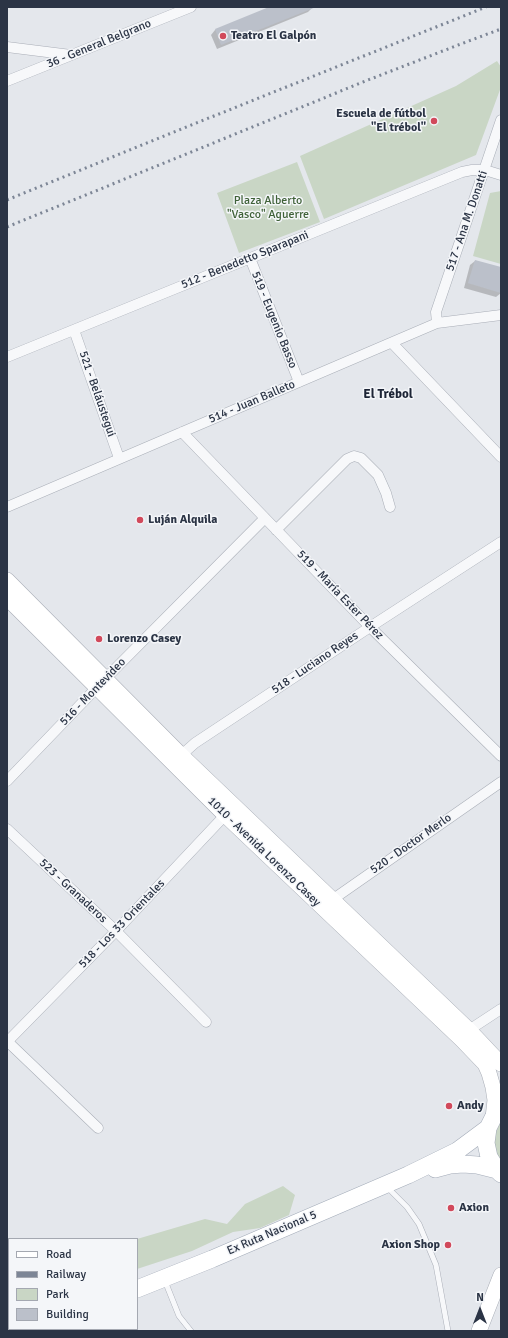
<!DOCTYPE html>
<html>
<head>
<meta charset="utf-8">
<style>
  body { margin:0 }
  #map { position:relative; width:508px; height:1338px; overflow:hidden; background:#e4e7ec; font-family:Signika,sans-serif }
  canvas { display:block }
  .frame { position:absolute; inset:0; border:8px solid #2b3445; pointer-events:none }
  .legend { position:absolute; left:8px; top:1238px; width:130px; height:92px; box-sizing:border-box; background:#f4f6f9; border:1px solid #a4a8b1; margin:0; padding:5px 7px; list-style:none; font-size:12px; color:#2b3445 }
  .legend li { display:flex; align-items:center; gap:8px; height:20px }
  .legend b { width:20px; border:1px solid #a4a8b1 }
  .north { position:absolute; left:460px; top:1290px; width:40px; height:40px; -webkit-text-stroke:3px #f4f6f9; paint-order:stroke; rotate:0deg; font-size:11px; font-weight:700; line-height:16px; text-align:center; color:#2b3445 }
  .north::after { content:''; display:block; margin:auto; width:14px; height:18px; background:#2b3445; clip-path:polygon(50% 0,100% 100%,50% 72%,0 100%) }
</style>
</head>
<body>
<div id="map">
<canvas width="508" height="1338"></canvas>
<div class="frame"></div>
<ul class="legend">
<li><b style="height:5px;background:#fff"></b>Road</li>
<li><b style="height:5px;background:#7d8696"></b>Railway</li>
<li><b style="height:11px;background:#c9d6c5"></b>Park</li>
<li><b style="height:11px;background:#bbc0ca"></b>Building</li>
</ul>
<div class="north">N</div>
</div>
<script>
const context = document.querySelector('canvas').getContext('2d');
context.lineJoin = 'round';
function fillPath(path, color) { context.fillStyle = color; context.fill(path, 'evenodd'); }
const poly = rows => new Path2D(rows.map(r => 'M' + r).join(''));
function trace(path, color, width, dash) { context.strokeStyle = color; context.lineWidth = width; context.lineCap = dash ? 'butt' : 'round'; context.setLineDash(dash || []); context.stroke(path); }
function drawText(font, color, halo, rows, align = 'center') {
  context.font = font + ' Signika,sans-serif'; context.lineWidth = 3; context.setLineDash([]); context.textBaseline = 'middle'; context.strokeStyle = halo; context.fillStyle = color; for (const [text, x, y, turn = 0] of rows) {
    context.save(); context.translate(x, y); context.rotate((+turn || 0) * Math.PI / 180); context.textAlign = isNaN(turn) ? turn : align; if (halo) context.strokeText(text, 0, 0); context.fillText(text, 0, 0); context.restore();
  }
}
fillPath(poly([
  [497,61,501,67,501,87,476,155,324,219,300,156,456,86],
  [297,162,320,222,239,253,217,193],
  [501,191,501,264,473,256,490,193],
  [501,1116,501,1168,499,1166,492,1131],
  [283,1186,295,1195,289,1215,260,1228,233,1232,192,1251,137,1269,137,1239,205,1219,227,1224,245,1204]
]), '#c9d6c5');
fillPath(poly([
  [272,7,312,8,308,12,217,49,211,35,215,30],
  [475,261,501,268,501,293,496,297,464,288,470,265]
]), '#0003');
fillPath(poly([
  [269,7,316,7,221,45,215,29],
  [475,260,501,267,501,293,468,283]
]), '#bbc0ca');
const service = poly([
  [387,1187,407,1207,419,1224,436,1265,448,1331],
  [165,1281,179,1316,191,1331]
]);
const minor = poly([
  [7,47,71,55],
  [7,81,191,7],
  [250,258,299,382],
  [437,323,436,312,501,120],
  [74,330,119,458],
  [392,343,501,457],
  [7,357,462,172,472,170,485,170,501,175],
  [182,432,370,627,501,756],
  [7,507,437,323,501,315],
  [276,530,347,459,354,456,361,458,378,475,386,493,390,507],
  [177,759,195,743,370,627,501,542],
  [7,781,105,679,265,518],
  [7,829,116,931,206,1022],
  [329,902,501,782],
  [466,1035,469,1030,501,1009],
  [7,1041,98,1128],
  [7,1042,116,931,229,811],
  [7,1283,9,1285]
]);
const secondary = poly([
  [7,580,181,755,469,1030,501,1064],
  [7,598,225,815,462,1040,485,1064,489,1073,493,1087,495,1100,493,1118],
  [479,1331,501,1275]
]);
const primary = poly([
  [501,1110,493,1118,488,1128,486,1143,489,1157,497,1170,501,1174],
  [435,1169,450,1165,463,1164,477,1165,497,1170],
  [137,1289,212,1259,408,1175,457,1151,488,1128],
  [33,1331,39,1329]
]);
trace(service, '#a9aeb7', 6);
trace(minor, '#a9aeb7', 11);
trace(secondary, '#a9aeb7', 16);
trace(primary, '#a3abb8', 18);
trace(service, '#f7f8fa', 5);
trace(minor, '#f7f8fa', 10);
trace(secondary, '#fff', 15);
trace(primary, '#fff', 17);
trace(poly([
  [7,200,169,134,486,7],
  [7,227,368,80,466,42,501,29]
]), '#7d8696', 3, [2, 4]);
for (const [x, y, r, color] of [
  [223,36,4,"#d1495b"],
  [434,121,4,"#d1495b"],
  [140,520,4,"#d1495b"],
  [99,639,4,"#d1495b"],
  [449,1106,4,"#d1495b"],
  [451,1208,4,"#d1495b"],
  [448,1245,4,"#d1495b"]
]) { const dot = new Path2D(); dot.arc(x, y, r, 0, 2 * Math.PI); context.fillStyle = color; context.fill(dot); trace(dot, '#f4f6f9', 1.5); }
drawText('bold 12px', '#2b3445', '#f4f6f9', [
  ["Teatro El Galpón",231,36],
  ["Escuela de fútbol",426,114,"right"],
  ["\"El trébol\"",426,128,"right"],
  ["Luján Alquila",148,520],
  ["Lorenzo Casey",107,639],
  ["Andy",457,1106],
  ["Axion",459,1208],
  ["Axion Shop",440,1245,"right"]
], 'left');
drawText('12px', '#2b3445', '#f4f6f9', [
  ["36 - General Belgrano",99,44,-22],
  ["517 - Ana M. Donatti",467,221,-71],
  ["512 - Benedetto Sparapani",245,260,-22],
  ["519 - Eugenio Basso",274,320,68],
  ["521 - Beláustegui",97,394,71],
  ["514 - Juan Balleto",252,402,-23],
  ["519 - María Ester Pérez",340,595,46],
  ["518 - Luciano Reyes",315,663,-34],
  ["516 - Montevideo",93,692,-46],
  ["520 - Doctor Merlo",411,844,-35],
  ["1010 - Avenida Lorenzo Casey",264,852,44],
  ["523 - Granaderos",73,891,43],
  ["518 - Los 33 Orientales",122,924,-46],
  ["Ex Ruta Nacional 5",272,1233,-23]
]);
drawText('12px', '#3f6138', '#f4f6f9', [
  ["Plaza Alberto",268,201],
  ["\"Vasco\" Aguerre",268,215]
]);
drawText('bold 13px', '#1d2536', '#f4f6f9', [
  ["El Trébol",388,395]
]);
</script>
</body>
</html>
